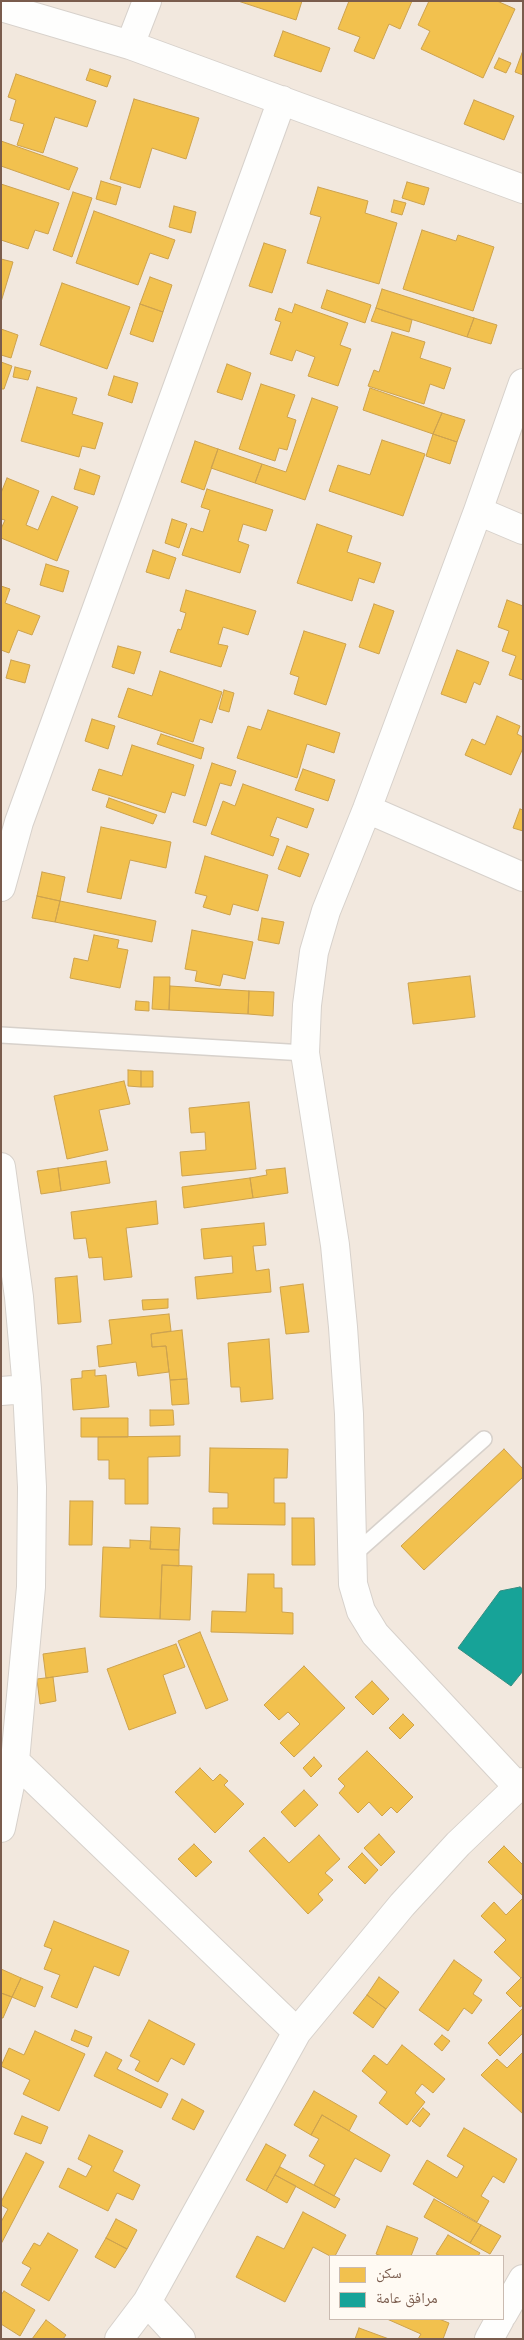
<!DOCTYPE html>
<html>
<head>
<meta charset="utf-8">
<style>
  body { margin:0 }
  #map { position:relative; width:524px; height:2340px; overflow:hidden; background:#f9f5f0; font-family:Inter,"Noto Naskh Arabic",sans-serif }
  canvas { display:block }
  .frame { position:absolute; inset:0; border:2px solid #7a5c4d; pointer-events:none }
  .legend { position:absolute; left:329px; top:2255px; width:175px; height:65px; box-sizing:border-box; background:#fffaf3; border:1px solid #cabbb1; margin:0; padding:6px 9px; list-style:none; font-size:15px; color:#7a5c4d }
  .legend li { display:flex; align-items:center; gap:10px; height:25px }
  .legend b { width:25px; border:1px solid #cabbb1 }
</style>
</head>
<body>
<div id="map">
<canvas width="524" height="2340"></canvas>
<div class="frame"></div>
<ul class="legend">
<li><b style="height:14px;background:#f2c14e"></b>سكن</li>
<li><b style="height:14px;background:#17a398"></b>مرافق عامة</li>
</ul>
</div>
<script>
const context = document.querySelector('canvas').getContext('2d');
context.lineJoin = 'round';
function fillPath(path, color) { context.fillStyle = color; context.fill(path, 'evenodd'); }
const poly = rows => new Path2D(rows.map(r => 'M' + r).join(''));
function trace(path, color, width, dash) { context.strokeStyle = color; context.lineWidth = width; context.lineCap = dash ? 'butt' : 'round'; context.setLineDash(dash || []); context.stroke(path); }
fillPath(poly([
  [1,1,523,1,523,2339,1,2339],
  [330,2256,503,2256,503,2319,330,2319]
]), '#f2e8de');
const homes = poly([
  [238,1,302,1,296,20,238,1],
  [349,1,412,1,400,29,389,24,374,59,354,51,360,37,338,29,349,1],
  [429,1,497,1,515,9,483,78,421,49,430,31,418,25,429,1],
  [283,31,330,48,321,72,274,56,283,31],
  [522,53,523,53,523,75,515,72,522,53],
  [499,58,511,63,506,73,494,68,499,58],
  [90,69,111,76,107,87,86,80,90,69],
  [16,74,96,101,87,127,55,117,43,153,17,145,24,124,10,120,16,100,8,97,16,74],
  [134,99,199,118,186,159,152,148,140,188,110,179,134,99],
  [474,100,514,116,504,140,464,124,474,100],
  [1,141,78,168,69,190,1,166,1,141],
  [101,181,121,187,116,205,96,199,101,181],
  [407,182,429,188,424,205,402,198,407,182],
  [1,184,59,203,48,234,35,230,28,249,1,240,1,184],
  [318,187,368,201,365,213,397,223,379,284,307,263,321,217,310,214,318,187],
  [73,192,92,198,72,257,53,250,73,192],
  [394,200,406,203,402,215,391,212,394,200],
  [174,206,196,212,191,233,169,227,174,206],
  [94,211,175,240,168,259,150,253,138,285,76,263,94,211],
  [422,230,456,241,458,235,494,247,473,311,403,289,422,230],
  [264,243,286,250,272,293,249,286,264,243],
  [1,259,13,262,1,302,1,259],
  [150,277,172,285,163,312,140,304,150,277],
  [62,283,130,307,107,369,40,345,62,283],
  [382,289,474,318,467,337,376,308,382,289],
  [327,290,371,305,365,323,321,308,327,290],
  [140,304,163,312,153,342,130,334,140,304],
  [295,304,348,323,340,345,351,349,338,386,308,376,315,357,296,350,292,361,270,354,281,322,275,320,279,308,292,313,295,304],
  [376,308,412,320,409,332,371,321,376,308],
  [474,318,497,325,491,344,467,337,474,318],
  [1,329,18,335,11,358,1,355,1,329],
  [392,332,425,342,420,358,451,368,444,389,430,384,424,404,368,386,374,370,379,372,392,332],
  [1,362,12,366,4,389,1,389,1,362],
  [227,364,251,373,242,400,217,392,227,364],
  [15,367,31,371,28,380,13,377,15,367],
  [114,376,138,383,132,403,108,395,114,376],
  [261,384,295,395,287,417,296,420,287,450,279,448,275,461,239,449,261,384],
  [37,387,77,398,72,414,103,423,95,449,82,446,79,457,21,441,37,387],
  [370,388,442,413,433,434,363,410,370,388],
  [312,398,338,407,305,500,255,483,262,464,286,472,312,398],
  [442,413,465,420,457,442,433,434,442,413],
  [433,434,457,442,450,464,426,456,433,434],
  [382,440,425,454,403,516,329,491,338,465,370,475,382,440],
  [195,441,218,449,204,490,181,482,195,441],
  [218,449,262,464,255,483,211,468,218,449],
  [80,469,100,476,94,495,74,489,80,469],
  [7,478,39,491,26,525,38,530,52,496,78,507,57,561,1,538,1,529,5,520,1,519,1,493,7,478],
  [207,489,273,510,266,531,243,524,238,541,249,545,240,573,182,555,191,528,203,532,210,510,201,507,207,489],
  [172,519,187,524,179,548,165,543,172,519],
  [317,524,352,536,347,552,381,563,374,583,359,578,352,601,297,583,317,524],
  [153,550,176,558,169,579,146,572,153,550],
  [46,564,69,571,63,592,40,585,46,564],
  [1,586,10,589,5,603,40,616,32,635,18,630,9,653,1,650,1,586],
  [186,590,256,611,248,635,223,627,218,644,228,646,221,667,170,652,178,629,181,630,186,613,180,611,186,590],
  [507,600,523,606,523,680,509,675,516,656,502,651,509,631,498,627,507,600],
  [374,604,394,611,379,654,359,647,374,604],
  [304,631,346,644,326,705,294,694,299,677,290,674,304,631],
  [118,646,141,652,134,674,112,667,118,646],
  [457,650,489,662,480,685,474,682,466,703,441,694,457,650],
  [11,660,30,665,25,683,6,678,11,660],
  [160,671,222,692,212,723,200,719,193,742,118,717,128,688,152,696,160,671],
  [224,690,234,693,229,712,219,709,224,690],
  [268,710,340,733,334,753,307,744,297,778,237,758,248,726,261,730,268,710],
  [497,716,520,726,517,734,523,737,523,748,511,775,465,755,472,739,485,745,497,716],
  [92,719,115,726,108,749,85,741,92,719],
  [161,734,204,748,201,759,157,744,161,734],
  [132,745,194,765,185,796,172,792,165,813,92,790,99,769,122,776,132,745],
  [212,763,236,771,231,786,220,783,206,826,193,822,212,763],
  [303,769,335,780,328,801,295,790,303,769],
  [243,784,314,809,307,828,277,817,270,836,279,839,273,856,211,834,223,801,235,806,243,784],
  [109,798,157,815,153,824,106,807,109,798],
  [520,809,523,810,523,831,513,828,520,809],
  [101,827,171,842,166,868,130,860,121,899,87,892,101,827],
  [287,846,309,854,300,877,278,869,287,846],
  [205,856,268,875,258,911,233,904,230,915,203,907,207,896,195,893,205,856],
  [42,872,65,877,60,901,37,896,42,872],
  [37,896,60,901,55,922,32,918,37,896],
  [60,901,156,921,152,942,55,922,60,901],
  [262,918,284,922,279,944,258,940,262,918],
  [192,930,253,942,245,979,223,974,220,986,195,981,197,971,185,969,192,930],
  [94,935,119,940,117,948,128,950,120,988,70,978,74,958,88,961,94,935],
  [470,976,475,1017,413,1024,408,983,470,976],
  [154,977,170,977,169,1010,152,1009,154,977],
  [170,986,249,991,248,1014,169,1010,170,986],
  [249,991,274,992,273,1016,248,1014,249,991],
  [136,1001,149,1002,149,1011,135,1010,136,1001],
  [128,1070,141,1071,141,1087,128,1086,128,1070],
  [141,1071,153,1071,153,1087,141,1087,141,1071],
  [124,1081,130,1104,99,1110,108,1150,67,1159,54,1096,124,1081],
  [249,1102,256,1169,182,1176,180,1152,206,1150,205,1132,191,1133,189,1108,249,1102],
  [106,1161,110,1183,61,1191,58,1168,106,1161],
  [58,1168,61,1191,41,1194,37,1171,58,1168],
  [285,1168,288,1193,253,1198,250,1178,267,1175,266,1170,285,1168],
  [250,1178,253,1198,184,1208,182,1187,250,1178],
  [156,1201,158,1224,126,1228,132,1277,104,1280,102,1257,89,1258,86,1238,74,1239,71,1212,156,1201],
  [264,1223,266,1245,253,1246,256,1271,269,1269,271,1292,197,1299,195,1277,233,1273,232,1256,204,1259,201,1229,264,1223],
  [77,1276,81,1322,58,1324,55,1278,77,1276],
  [303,1284,309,1332,286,1334,280,1287,303,1284],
  [168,1299,168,1308,143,1310,142,1300,168,1299],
  [169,1314,171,1331,151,1334,152,1347,166,1346,169,1372,138,1376,136,1362,99,1367,97,1346,112,1344,109,1320,169,1314],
  [182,1330,187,1379,170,1380,166,1346,152,1347,151,1334,182,1330],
  [269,1339,273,1399,241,1402,240,1387,231,1387,228,1343,269,1339],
  [95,1370,95,1376,106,1375,109,1407,73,1410,71,1379,82,1378,82,1371,95,1370],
  [187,1379,189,1404,172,1405,170,1380,187,1379],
  [150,1410,173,1410,174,1425,150,1426,150,1410],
  [81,1418,128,1418,128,1437,81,1437,81,1418],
  [180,1436,180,1456,148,1457,148,1504,125,1504,125,1479,109,1479,109,1460,98,1460,98,1437,180,1436],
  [210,1448,288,1449,287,1478,274,1478,274,1503,285,1503,285,1525,213,1524,213,1508,228,1508,228,1493,209,1492,210,1448],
  [504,1449,523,1469,523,1477,424,1570,401,1546,504,1449],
  [70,1501,93,1501,92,1545,69,1545,70,1501],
  [292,1518,314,1518,315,1565,292,1565,292,1518],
  [151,1527,180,1528,179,1550,150,1549,151,1527],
  [130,1540,151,1541,150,1549,179,1550,179,1566,162,1565,160,1619,100,1617,103,1547,130,1548,130,1540],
  [162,1565,192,1566,190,1620,160,1619,162,1565],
  [248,1574,274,1574,274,1588,282,1588,282,1612,293,1613,293,1634,211,1632,212,1611,246,1612,248,1574],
  [200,1632,228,1700,206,1709,178,1641,200,1632],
  [176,1644,185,1667,163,1675,176,1713,129,1730,107,1669,176,1644],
  [85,1648,88,1672,46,1678,43,1654,85,1648],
  [304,1666,345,1708,294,1757,280,1743,300,1724,288,1712,279,1720,264,1705,304,1666],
  [53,1677,56,1701,40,1704,37,1679,53,1677],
  [372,1681,389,1699,373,1715,355,1697,372,1681],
  [403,1714,414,1725,400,1739,389,1728,403,1714],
  [367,1751,413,1797,397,1813,391,1807,382,1816,369,1802,358,1813,339,1793,345,1786,338,1779,367,1751],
  [314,1757,322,1766,311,1777,303,1768,314,1757],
  [200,1768,213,1781,220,1774,228,1781,224,1785,244,1804,215,1833,175,1792,200,1768],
  [304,1790,318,1805,295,1827,281,1812,304,1790],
  [379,1834,395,1852,381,1866,364,1848,379,1834],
  [319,1835,340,1859,325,1873,333,1880,318,1894,323,1900,308,1914,249,1851,264,1837,289,1863,319,1835],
  [194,1844,212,1862,196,1877,178,1859,194,1844],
  [504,1846,523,1865,523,1896,488,1862,504,1846],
  [362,1853,378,1870,365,1884,348,1867,362,1853],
  [523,1898,523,1976,521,1978,494,1952,506,1940,481,1916,494,1902,506,1915,523,1898],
  [54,1921,129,1951,119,1976,94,1966,77,2008,51,1997,60,1975,44,1969,52,1949,44,1946,54,1921],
  [454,1960,482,1980,473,1994,482,2000,472,2014,464,2008,448,2031,419,2010,454,1960],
  [1,1969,21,1978,12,1997,1,1993,1,1969],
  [523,1976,523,2005,520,2007,506,1993,523,1976],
  [379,1977,399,1992,386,2009,367,1995,379,1977],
  [21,1978,43,1987,35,2007,12,1997,21,1978],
  [1,1993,12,1997,3,2018,1,2018,1,1993],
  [367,1995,386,2009,373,2028,353,2013,367,1995],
  [523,2008,523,2033,500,2056,488,2043,523,2008],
  [149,2020,195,2044,184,2065,171,2058,158,2082,135,2070,140,2061,130,2056,149,2020],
  [75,2030,92,2037,88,2047,71,2040,75,2030],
  [35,2031,85,2054,59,2111,23,2094,30,2080,1,2066,9,2048,24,2055,35,2031],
  [442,2035,450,2041,442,2051,434,2044,442,2035],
  [402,2045,445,2079,433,2093,422,2084,415,2093,425,2102,407,2125,379,2103,387,2092,362,2071,374,2055,387,2065,402,2045],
  [106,2052,122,2060,117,2069,168,2094,161,2108,94,2076,106,2052],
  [523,2052,523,2114,481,2075,497,2059,507,2068,523,2052],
  [314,2091,357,2116,349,2131,322,2115,311,2135,294,2125,314,2091],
  [182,2099,204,2111,194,2130,172,2119,182,2099],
  [423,2108,430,2114,420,2127,412,2121,423,2108],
  [322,2115,390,2155,381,2172,355,2158,334,2196,314,2185,325,2165,309,2156,319,2139,311,2135,322,2115],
  [22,2116,48,2127,41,2144,14,2134,22,2116],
  [464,2128,517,2159,504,2183,493,2176,481,2196,489,2201,477,2222,413,2184,427,2160,457,2178,464,2166,447,2156,464,2128],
  [89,2135,123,2151,113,2171,140,2185,133,2200,117,2193,108,2211,59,2187,68,2168,86,2177,92,2166,78,2159,89,2135],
  [266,2144,286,2155,266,2191,246,2180,266,2144],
  [26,2153,44,2162,1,2244,1,2222,8,2209,1,2205,1,2202,26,2153],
  [280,2167,340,2199,335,2208,275,2175,280,2167],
  [275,2175,296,2186,287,2203,266,2191,275,2175],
  [434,2199,481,2225,470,2243,424,2217,434,2199],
  [303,2212,346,2235,335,2256,330,2256,313,2247,285,2302,236,2277,257,2236,284,2249,303,2212],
  [116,2219,137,2230,127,2249,106,2238,116,2219],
  [481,2225,501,2236,490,2254,470,2243,481,2225],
  [387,2226,418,2238,411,2256,382,2256,376,2254,387,2226],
  [48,2233,78,2250,49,2301,21,2285,31,2268,22,2263,34,2243,40,2246,48,2233],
  [448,2235,480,2253,478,2256,441,2256,436,2254,448,2235],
  [106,2238,127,2249,115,2268,95,2257,106,2238],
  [4,2291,35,2310,20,2336,1,2324,1,2295,4,2291],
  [387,2319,439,2319,449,2323,443,2339,418,2339,421,2334,387,2319],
  [46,2320,66,2335,63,2339,32,2339,46,2320],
  [359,2328,389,2339,355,2339,359,2328]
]);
fillPath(homes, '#f2c14e');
trace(homes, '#cea34e', 1);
const public = poly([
  [520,1587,523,1589,523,1671,511,1686,458,1648,500,1591,520,1587]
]);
fillPath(public, '#17a398');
trace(public, '#358e82', 1);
const service = poly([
  [1,1035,305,1053],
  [351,1557,484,1439]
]);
const minor = poly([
  [1,7,130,45,523,189],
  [130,45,147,1],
  [478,511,523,530],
  [367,809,523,877],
  [1,887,19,822,282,100],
  [1,1167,19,1297,27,1389,32,1487,31,1587,15,1761,1,1828],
  [1,1391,27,1389],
  [15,1761,297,2032],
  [518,1787,375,1634,361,1611,353,1584,349,1414,343,1327,335,1245,305,1053,307,1005,314,952,326,911,367,809,478,511,523,383],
  [147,2302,181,2339],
  [503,2314,523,2279],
  [119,2339,147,2302,297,2032,402,1905,458,1844,523,1782],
  [489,2339,500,2319]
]);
trace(service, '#d7d1cb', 18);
trace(minor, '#d7d1cb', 30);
trace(service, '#fefefd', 15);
trace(minor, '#fefefd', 28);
</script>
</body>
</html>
